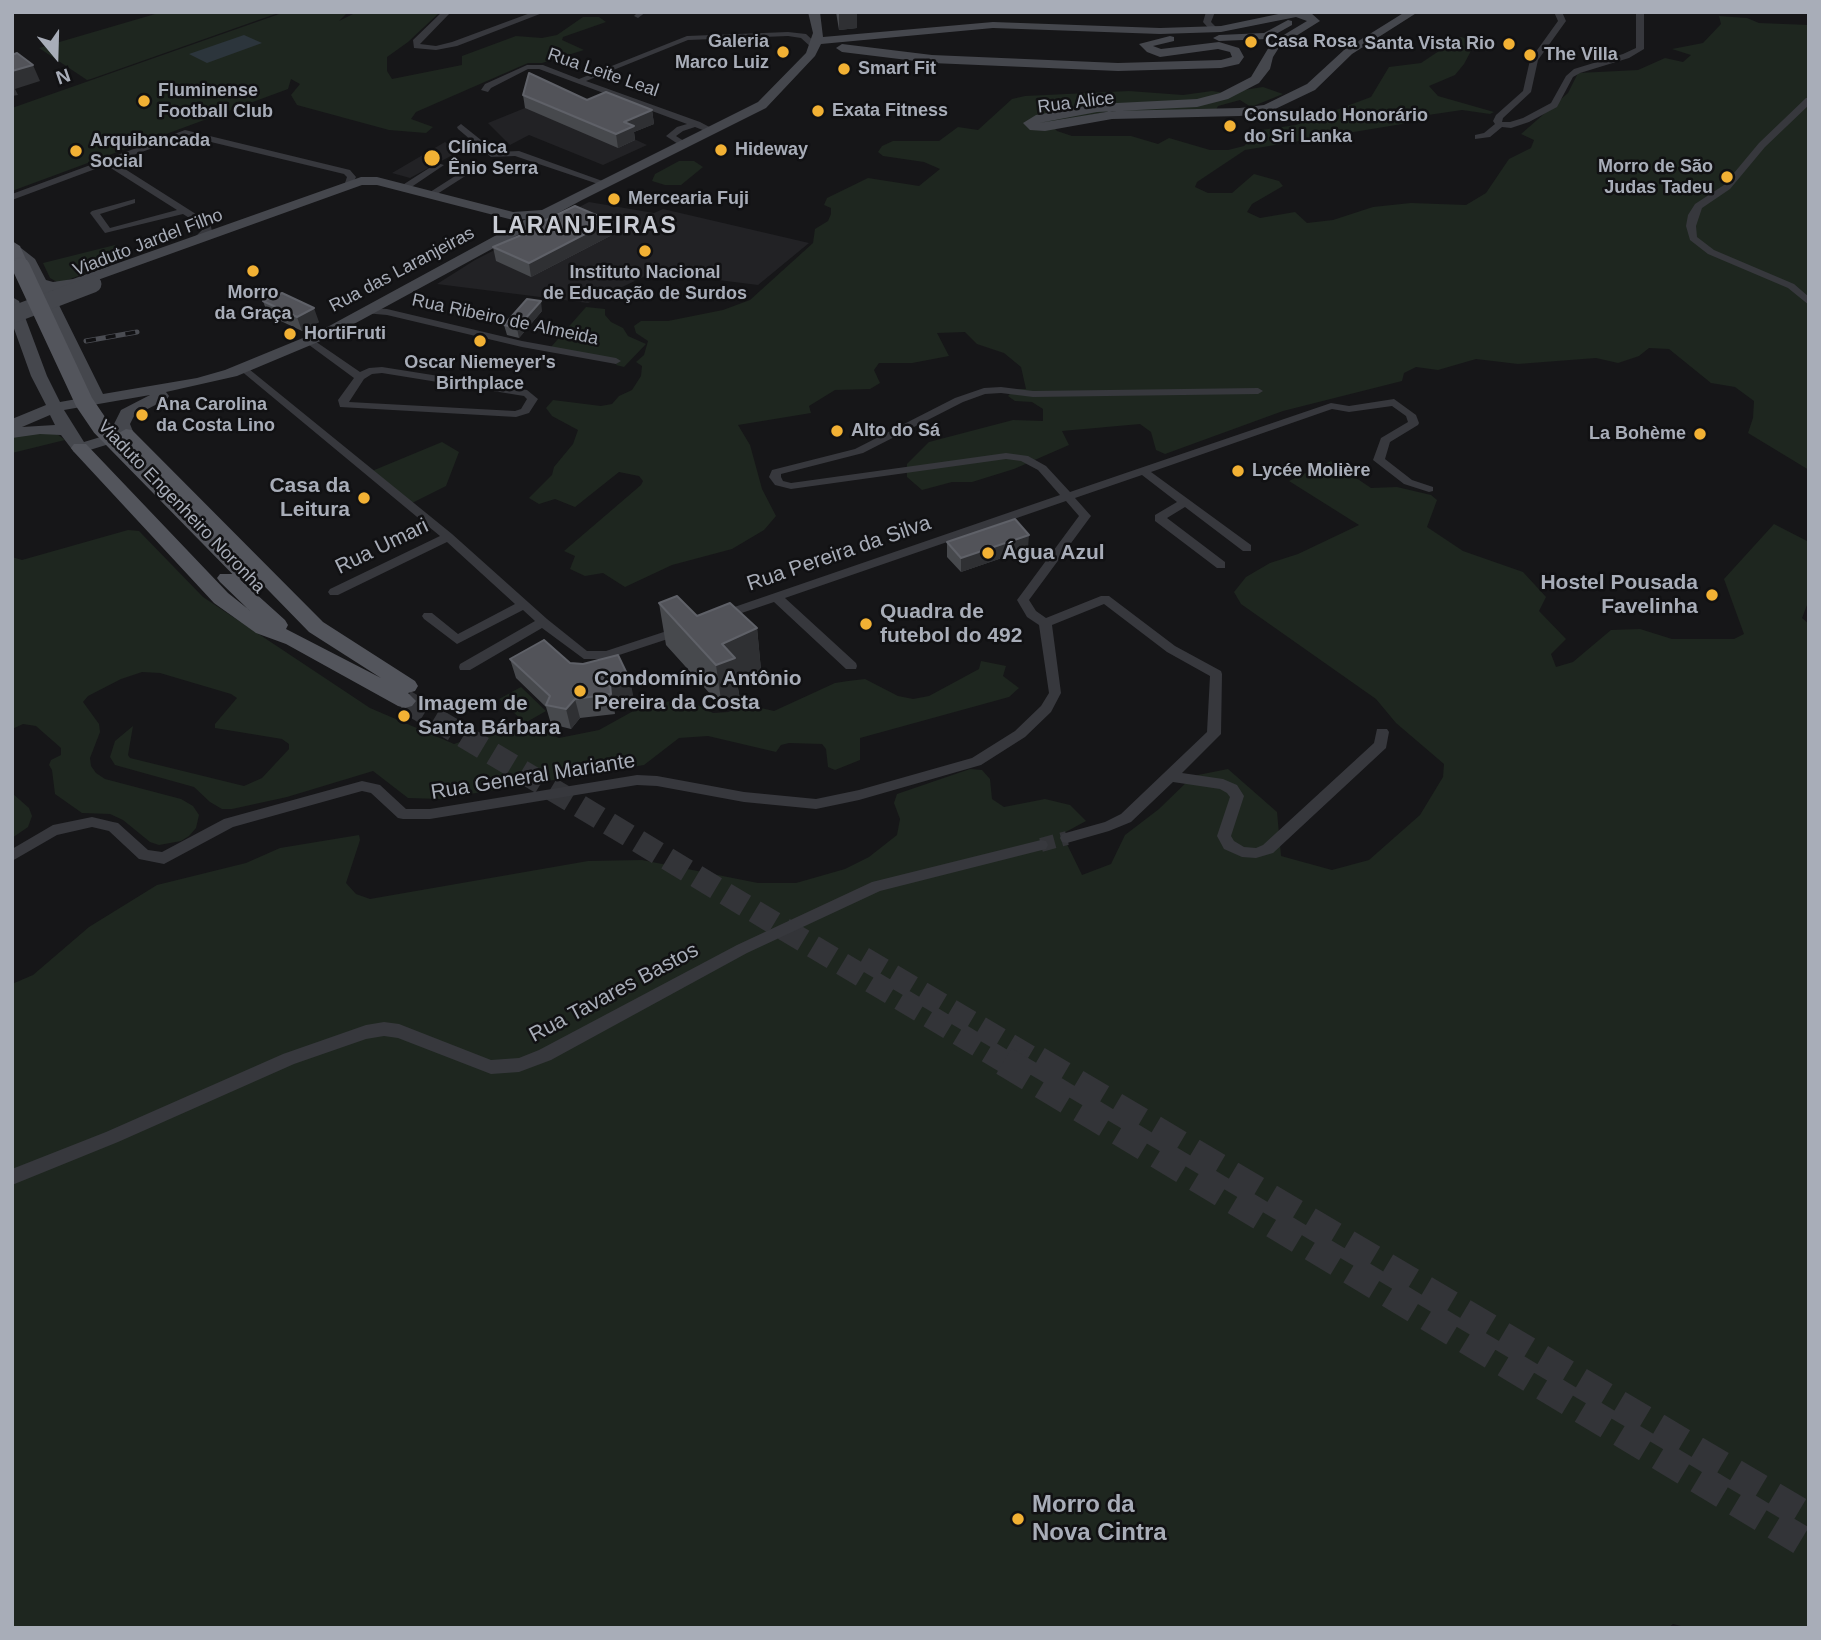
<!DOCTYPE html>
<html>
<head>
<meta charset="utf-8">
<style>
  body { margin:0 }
  #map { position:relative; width:1821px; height:1640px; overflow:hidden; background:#161618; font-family:Helvetica,sans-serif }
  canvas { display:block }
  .frame { position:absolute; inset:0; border:14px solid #a8adb8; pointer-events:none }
  .north { position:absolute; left:21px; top:21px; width:70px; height:70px; -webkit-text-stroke:5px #111113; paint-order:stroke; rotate:161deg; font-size:19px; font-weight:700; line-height:28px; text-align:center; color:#a8adb8 }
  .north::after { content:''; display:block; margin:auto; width:24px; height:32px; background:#a8adb8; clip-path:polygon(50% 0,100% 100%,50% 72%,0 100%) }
</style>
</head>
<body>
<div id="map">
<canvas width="1821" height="1640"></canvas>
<div class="frame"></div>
<div class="north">N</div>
</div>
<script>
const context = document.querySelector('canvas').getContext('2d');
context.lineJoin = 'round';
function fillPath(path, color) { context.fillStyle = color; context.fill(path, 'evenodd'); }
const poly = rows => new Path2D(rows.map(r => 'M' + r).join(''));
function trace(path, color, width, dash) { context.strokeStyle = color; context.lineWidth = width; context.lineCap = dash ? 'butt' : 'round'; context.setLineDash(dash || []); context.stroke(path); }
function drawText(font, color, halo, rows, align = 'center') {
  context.font = font + ' Helvetica,sans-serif'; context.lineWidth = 5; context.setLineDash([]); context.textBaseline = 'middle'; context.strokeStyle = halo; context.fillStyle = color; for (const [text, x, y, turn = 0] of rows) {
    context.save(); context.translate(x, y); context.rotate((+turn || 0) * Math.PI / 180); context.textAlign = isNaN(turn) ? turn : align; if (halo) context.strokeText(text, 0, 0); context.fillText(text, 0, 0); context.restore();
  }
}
fillPath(poly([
  [532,86,619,132,647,145,603,165,529,135,510,145,488,123,525,108],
  [445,142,458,152,410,178,392,173],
  [589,202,654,213,663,209,809,243,758,285,654,272,588,303,437,284,475,260]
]), '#222225');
fillPath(poly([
  [162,12,281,12,91,79,87,80,39,48],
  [285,12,348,12,339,21,357,12,440,12,408,42,387,57,387,71,392,79,462,65,462,56,516,36,542,38,557,35,583,17,599,17,606,22,563,37,562,40,584,50,542,63,528,63,416,112,411,119,433,127,426,133,389,130,297,105,291,95,300,84,291,79,288,89,12,191,12,108],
  [1719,16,1747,18,1759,23,1809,25,1809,470,1748,433,1753,418,1754,401,1735,387,1711,383,1669,349,1649,348,1639,356,1618,363,1596,358,1518,364,1476,359,1438,370,1416,367,1404,373,1402,381,1283,411,1165,454,1156,450,1151,432,1140,424,1062,431,1069,445,1014,469,972,482,952,482,922,490,907,477,907,464,929,442,1013,420,1043,421,1043,409,1032,402,1015,401,1008,396,1014,389,1026,389,1021,367,1004,353,977,344,965,332,937,333,949,356,912,363,879,363,874,370,880,383,870,389,835,390,809,406,811,413,738,425,750,445,762,489,776,516,764,530,732,549,672,565,625,587,603,573,585,576,570,569,575,556,564,551,641,485,643,481,639,476,619,472,575,507,555,499,539,504,529,498,552,475,554,467,573,444,578,430,552,416,546,408,553,400,601,406,612,404,619,396,632,390,641,376,642,366,636,362,644,355,648,341,636,333,634,326,641,321,668,321,723,310,750,300,813,243,815,229,828,221,831,214,831,208,824,205,827,198,868,178,919,186,940,169,924,162,883,156,878,152,882,146,893,141,939,141,958,127,978,130,1012,99,1025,96,1129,91,1183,95,1212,91,1225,93,1263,87,1283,94,1251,107,1240,100,1218,106,1216,110,1106,112,1049,123,1057,131,1072,136,1131,136,1158,144,1169,138,1210,150,1228,150,1244,146,1261,130,1296,125,1371,97,1389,67,1421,63,1451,43,1453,38,1462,37,1471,42,1472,49,1464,64,1455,75,1429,86,1438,96,1494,112,1490,114,1462,110,1428,115,1402,124,1245,150,1197,182,1195,187,1208,193,1232,193,1254,174,1279,181,1283,186,1252,204,1247,212,1260,218,1295,212,1307,223,1333,220,1373,207,1411,203,1466,205,1486,193,1509,159,1531,148,1534,140,1521,134,1568,93,1578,73,1638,70,1665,58,1683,62,1691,55,1672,49,1703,43,1721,24],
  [679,161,694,161,703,167,681,185,665,185,652,181,655,174],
  [115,245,125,259,59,283,50,278,43,263],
  [586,307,605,309,605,315,611,322,623,328,628,336,646,344,624,367,616,365,618,361,551,347],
  [26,434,57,434,65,440,12,453,12,437],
  [442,442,459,452,446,486,412,503,372,471],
  [1331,461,1371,488,1397,487,1431,495,1437,500,1427,527,1463,551,1523,572,1546,597,1539,611,1566,639,1551,654,1556,667,1573,662,1611,630,1640,629,1672,639,1734,639,1744,634,1724,579,1774,524,1809,542,1809,600,1802,618,1809,624,1809,1628,1689,1628,1673,1624,1668,1628,12,1628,12,984,33,975,89,927,157,885,246,863,280,848,359,835,360,840,346,883,356,894,370,899,588,861,642,860,758,883,796,883,845,869,869,857,897,835,900,819,894,803,897,794,970,769,982,770,990,779,992,799,1004,807,1045,799,1070,805,1086,821,1062,834,1082,875,1111,864,1125,835,1159,809,1193,776,1228,769,1277,812,1281,856,1332,870,1369,860,1420,815,1443,777,1444,764,1396,723,1376,699,1241,604,1234,592,1246,577,1270,563,1298,554,1359,525,1289,481],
  [128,530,139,531,203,597,370,708,454,744,507,726,538,729,559,738,599,730,646,704,673,701,688,700,713,713,728,712,748,705,774,711,835,683,848,681,865,679,898,696,913,699,929,696,979,669,981,661,1006,666,1003,676,1019,688,1009,697,860,738,860,760,835,770,828,767,826,749,822,744,789,743,781,745,776,752,708,736,679,738,644,765,440,799,408,798,373,771,287,797,232,809,222,809,210,802,194,787,115,765,110,757,115,741,133,726,128,755,130,758,244,786,262,778,289,749,289,744,282,739,215,728,215,724,237,698,231,694,160,673,142,672,121,679,88,696,83,702,99,724,100,732,90,758,91,766,96,773,105,779,181,799,193,806,199,815,196,828,189,836,181,841,159,845,150,842,123,820,110,814,82,813,55,794,52,770,49,765,51,760,61,755,61,748,36,726,23,724,12,729,12,557,22,560],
  [521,687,546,711,525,723,499,699],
  [12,793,29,808,32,816,28,827,12,838]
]), '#1e261f');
fillPath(poly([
  [244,35,262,43,207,63,189,54]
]), '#2c353c');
trace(poly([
  [1041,845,1067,838]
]), '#333438', 14, [14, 7]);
trace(poly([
  [405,701,1007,1063],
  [863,958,1040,1063]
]), '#333438', 23, [23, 11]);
trace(poly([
  [1004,1061,1809,1545],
  [1037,1061,1809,1518]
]), '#333438', 30, [30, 15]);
fillPath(poly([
  [442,12,451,12,420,44,436,46,452,42,533,12,545,12,457,46,436,50,414,48,413,40,442,12],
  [638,12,646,12,638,18,634,16,638,12],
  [1206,12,1215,12,1211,22,1218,29,1217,31,1211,31,1203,22,1206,12],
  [1554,12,1562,12,1566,21,1538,60,1531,92,1503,118,1502,122,1510,122,1523,118,1551,103,1566,76,1574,69,1623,54,1636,48,1636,12,1644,12,1644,49,1629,58,1580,73,1573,77,1557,107,1529,122,1511,128,1502,127,1490,137,1475,139,1475,135,1484,133,1495,124,1493,121,1496,115,1523,91,1530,60,1558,21,1554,12],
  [1697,12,1737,12,1733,14,1701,14,1697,12],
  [788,32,806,34,819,46,812,48,801,38,788,36,688,40,586,81,700,122,717,131,713,134,695,127,683,131,676,136,687,143,687,147,684,148,666,136,677,127,687,124,539,69,528,69,491,88,488,92,481,90,485,84,527,65,543,65,579,79,687,36,788,32],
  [1806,98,1809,98,1809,105,1765,147,1730,189,1702,208,1696,226,1697,237,1714,250,1794,284,1809,297,1809,305,1788,288,1708,254,1690,240,1686,226,1688,215,1695,204,1724,185,1759,143,1806,98],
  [461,124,496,152,519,151,608,183,601,185,515,156,491,157,458,129,457,127,461,124],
  [185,130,350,170,356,177,352,185,349,186,345,183,347,177,344,174,186,136,114,162,210,223,212,231,203,239,195,237,202,230,202,226,183,214,105,233,90,213,92,211,135,199,135,203,100,214,110,228,177,210,106,165,12,200,12,194,185,130],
  [437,163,444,165,407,190,401,190,401,186,437,163],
  [463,171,470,173,434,196,427,194,463,171],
  [368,308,387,309,522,341,616,358,621,361,616,364,522,347,387,315,364,313,363,311,368,308],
  [309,337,360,372,369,368,382,367,527,390,538,399,529,413,516,417,340,407,338,400,354,378,305,342,304,340,309,337],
  [382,373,524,396,527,399,521,409,515,411,349,402,364,379,372,374,382,373],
  [244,365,452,534,547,619,587,651,606,651,682,626,688,630,686,633,607,659,584,659,542,628,470,670,460,670,459,667,460,664,535,621,523,610,457,644,424,619,422,616,424,613,432,613,458,634,515,604,447,542,338,595,330,595,328,592,330,589,440,536,240,370,239,368,244,365],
  [1001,387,1033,391,1258,388,1263,391,1258,394,1033,397,1001,393,985,394,963,402,863,453,781,474,781,477,783,481,791,483,1006,453,1028,456,1046,466,1070,492,1331,403,1349,406,1394,399,1416,415,1419,423,1418,425,1390,442,1385,459,1412,480,1433,487,1433,491,1429,492,1404,484,1373,460,1381,438,1408,422,1406,416,1392,406,1349,412,1332,409,1151,472,1251,545,1251,551,1243,551,1185,507,1167,518,1225,562,1225,568,1217,568,1155,521,1155,515,1177,502,1142,475,1075,498,1091,516,1029,600,1036,611,1046,618,1101,596,1109,596,1175,646,1221,671,1222,674,1221,734,1182,773,1223,779,1237,785,1244,796,1231,836,1234,841,1244,847,1256,848,1263,845,1374,743,1377,729,1387,729,1389,732,1386,748,1273,853,1256,858,1242,857,1224,849,1217,836,1230,797,1227,793,1220,789,1173,782,1131,822,1109,831,1067,843,1062,842,1060,838,1062,834,1105,822,1121,814,1207,732,1210,676,1167,652,1104,604,1052,625,1061,693,1051,712,1025,737,981,765,859,800,816,809,744,802,657,786,637,785,430,819,403,819,398,818,371,793,362,791,233,827,164,864,139,859,109,831,92,827,57,835,12,861,12,849,53,825,92,817,113,822,118,823,148,850,162,852,224,819,362,781,380,785,406,809,430,809,637,775,657,776,744,792,816,799,859,790,972,758,1015,731,1041,706,1049,693,1039,625,1027,617,1017,600,1079,516,1066,501,785,598,856,663,857,666,856,669,846,669,774,602,721,620,715,616,717,613,1060,495,1038,470,1021,461,1006,459,791,489,775,485,769,477,772,470,855,449,955,398,984,388,1001,387],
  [1041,840,1046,841,1048,845,1046,849,880,891,747,953,551,1060,519,1072,491,1074,398,1038,384,1036,366,1039,294,1064,118,1142,12,1185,12,1169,106,1132,283,1054,366,1025,384,1022,399,1024,491,1060,519,1058,539,1050,737,945,872,882,1041,840]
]), '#37383d');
fillPath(poly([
  [808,12,820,12,823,37,993,22,1160,28,1221,26,1288,12,1311,13,1320,21,1280,46,1273,57,1270,69,1259,83,1228,99,1197,107,1097,112,1039,123,1112,111,1240,108,1264,105,1307,84,1344,50,1405,12,1418,12,1352,54,1315,90,1271,111,1240,116,1112,119,1045,131,1030,130,1023,123,1036,115,1097,104,1197,99,1220,93,1251,77,1272,42,1307,21,1296,17,1221,32,1160,34,993,28,821,44,815,56,766,108,582,200,330,337,237,376,166,392,169,396,167,399,134,416,130,424,134,434,132,437,80,453,74,452,61,435,40,434,12,438,12,419,46,405,31,376,12,323,12,297,19,301,47,376,60,402,88,397,24,264,12,255,12,248,21,248,35,259,46,280,53,282,73,279,361,177,377,177,513,212,542,210,758,102,806,53,813,33,808,12],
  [362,185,377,185,513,220,526,219,320,331,225,370,197,378,103,394,52,291,81,286,362,185],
  [150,395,121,410,114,424,117,432,84,442,64,410,150,395],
  [50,415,55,425,22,427,50,415],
  [1288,20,1292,21,1292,25,1267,39,1219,41,1213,38,1219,35,1264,33,1288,20],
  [1170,36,1174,37,1174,41,1153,46,1161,49,1219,42,1239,48,1244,57,1239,64,1221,68,1118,71,932,63,842,52,836,48,842,44,932,55,1118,63,1221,60,1232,57,1230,52,1218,49,1160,57,1147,52,1139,44,1170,36]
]), '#45474d');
fillPath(poly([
  [12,241,20,246,28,264,25,267,15,267,12,264,12,241],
  [126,429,132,430,323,622,415,681,418,686,415,691,408,693,416,701,412,706,405,708,398,706,286,644,256,633,214,603,74,452,71,448,74,444,86,444,228,593,248,609,250,611,220,582,217,578,220,574,234,574,285,620,288,625,286,629,381,678,309,632,120,438,117,434,126,429]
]), '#53555c');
const rail = poly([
  [86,341,137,332]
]);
trace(rail, '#4a4c52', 5);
trace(rail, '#111113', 3.5, [10]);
trace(poly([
  [12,315,93,284]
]), '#45474d', 17);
trace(poly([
  [20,264,22,269]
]), '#53555c', 14);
trace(poly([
  [21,267,84,402,101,427,242,571]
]), '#53555c', 18);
fillPath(poly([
  [836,12,857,12,857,28,839,30],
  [523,95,587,100,652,110,654,124,634,132,635,140,618,148,525,108],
  [523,231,612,235,531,277,496,261,493,247,524,234],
  [263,301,319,322,302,331,268,315],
  [542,311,519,338,507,335,504,325],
  [947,542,1028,549,961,572,947,557],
  [659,603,697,616,757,628,761,670,737,682,740,700,722,707,666,645],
  [510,659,570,663,634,699,614,703,615,714,580,718,571,729,551,724,546,707,516,678]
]), '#47494d');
fillPath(poly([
  [839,12,857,12,857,28,839,30],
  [33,65,40,81,15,89,18,95,12,96,12,71],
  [652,110,654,124,634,132,635,140,618,148,616,134,624,122],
  [610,221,612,235,531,277,529,263],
  [541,301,542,311,519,338,517,328],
  [314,308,319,322,302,331,297,317],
  [1029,535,1028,549,961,572,961,558],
  [757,628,761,670,737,682,740,700,722,707,716,665,722,644],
  [630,680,634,699,614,703,615,714,611,694,610,684],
  [575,699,580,718,571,729,566,709]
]), '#2f3033');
const building = poly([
  [17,53,33,65,12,71,12,55,17,53],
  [529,73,587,100,606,92,652,110,624,122,634,126,616,134,523,95,529,73],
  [575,206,610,221,529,263,493,247,526,233,523,231,575,206],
  [282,293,314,308,297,317,263,301,282,293],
  [527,299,541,301,517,328,504,325,527,299],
  [1015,519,1029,535,961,558,947,542,1015,519],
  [677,596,697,616,730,603,757,628,722,644,735,658,716,665,659,603,677,596],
  [544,640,570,663,583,664,618,655,630,680,610,684,611,694,575,699,566,709,546,705,550,696,510,659,544,640]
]);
fillPath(building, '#525359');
trace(building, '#5f6168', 2);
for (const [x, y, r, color] of [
  [1251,42,7,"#f2b134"],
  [1509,44,7,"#f2b134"],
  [783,52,7,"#f2b134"],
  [1530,55,7,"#f2b134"],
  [844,69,7,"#f2b134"],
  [144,101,7,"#f2b134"],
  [818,111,7,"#f2b134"],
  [1230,126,7,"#f2b134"],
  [721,150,7,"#f2b134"],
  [76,151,7,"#f2b134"],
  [432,158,9,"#f2b134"],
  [1727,177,7,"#f2b134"],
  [614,199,7,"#f2b134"],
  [645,251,7,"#f2b134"],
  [253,271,7,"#f2b134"],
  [290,334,7,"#f2b134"],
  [480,341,7,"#f2b134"],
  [142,415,7,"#f2b134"],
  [837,431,7,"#f2b134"],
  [1700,434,7,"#f2b134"],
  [1238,471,7,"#f2b134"],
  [364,498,7,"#f2b134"],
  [988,553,7,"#f2b134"],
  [1712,595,7,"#f2b134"],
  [866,624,7,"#f2b134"],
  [580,691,7,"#f2b134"],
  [404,716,7,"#f2b134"],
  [1018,1519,7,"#f2b134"]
]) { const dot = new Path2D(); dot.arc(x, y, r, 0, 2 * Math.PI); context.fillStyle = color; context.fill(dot); trace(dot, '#111113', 2.5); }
drawText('bold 18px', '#a8adb8', '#111113', [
  ["Galeria",769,42,"right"],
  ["Marco Luiz",769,63,"right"],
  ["Casa Rosa",1265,42],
  ["Santa Vista Rio",1495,44,"right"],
  ["The Villa",1544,55],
  ["Smart Fit",858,69],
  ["Fluminense",158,91],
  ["Football Club",158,112],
  ["Exata Fitness",832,111],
  ["Consulado Honorário",1244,116],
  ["do Sri Lanka",1244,137],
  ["Arquibancada",90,141],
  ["Social",90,162],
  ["Clínica",448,148],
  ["Ênio Serra",448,169],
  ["Hideway",735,150],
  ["Morro de São",1713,167,"right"],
  ["Judas Tadeu",1713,188,"right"],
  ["Mercearia Fuji",628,199],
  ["Instituto Nacional",645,273,"center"],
  ["de Educação de Surdos",645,294,"center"],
  ["Morro",253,293,"center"],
  ["da Graça",253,314,"center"],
  ["HortiFruti",304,334],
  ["Oscar Niemeyer's",480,363,"center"],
  ["Birthplace",480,384,"center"],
  ["Ana Carolina",156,405],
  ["da Costa Lino",156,426],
  ["Alto do Sá",851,431],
  ["La Bohème",1686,434,"right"],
  ["Lycée Molière",1252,471]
], 'left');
drawText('18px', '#a8adb8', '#111113', [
  ["Rua Leite Leal",603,73,19],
  ["Rua Alice",1076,103,-7],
  ["Viaduto Jardel Filho",148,243,-21],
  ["Rua das Laranjeiras",402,270,-28],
  ["Rua Ribeiro de Almeida",505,320,12],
  ["Viaduto Engenheiro Noronha",181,507,46]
]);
drawText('bold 21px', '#a8adb8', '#111113', [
  ["Casa da",350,486,"right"],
  ["Leitura",350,510,"right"],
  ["Água Azul",1002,553],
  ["Hostel Pousada",1698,583,"right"],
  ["Favelinha",1698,607,"right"],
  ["Quadra de",880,612],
  ["futebol do 492",880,636],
  ["Condomínio Antônio",594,679],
  ["Pereira da Costa",594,703],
  ["Imagem de",418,704],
  ["Santa Bárbara",418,728]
], 'left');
drawText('21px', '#a8adb8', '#111113', [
  ["Rua Umari",382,547,-26],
  ["Rua Pereira da Silva",839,554,-19],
  ["Rua General Mariante",533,777,-9],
  ["Rua Tavares Bastos",614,993,-28]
]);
context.letterSpacing = '2px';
drawText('bold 23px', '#c9ccd4', '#111113', [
  ["LARANJEIRAS",585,227]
]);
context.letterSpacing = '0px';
drawText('bold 24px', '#a8adb8', '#111113', [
  ["Morro da",1032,1505],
  ["Nova Cintra",1032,1533]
], 'left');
</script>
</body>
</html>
